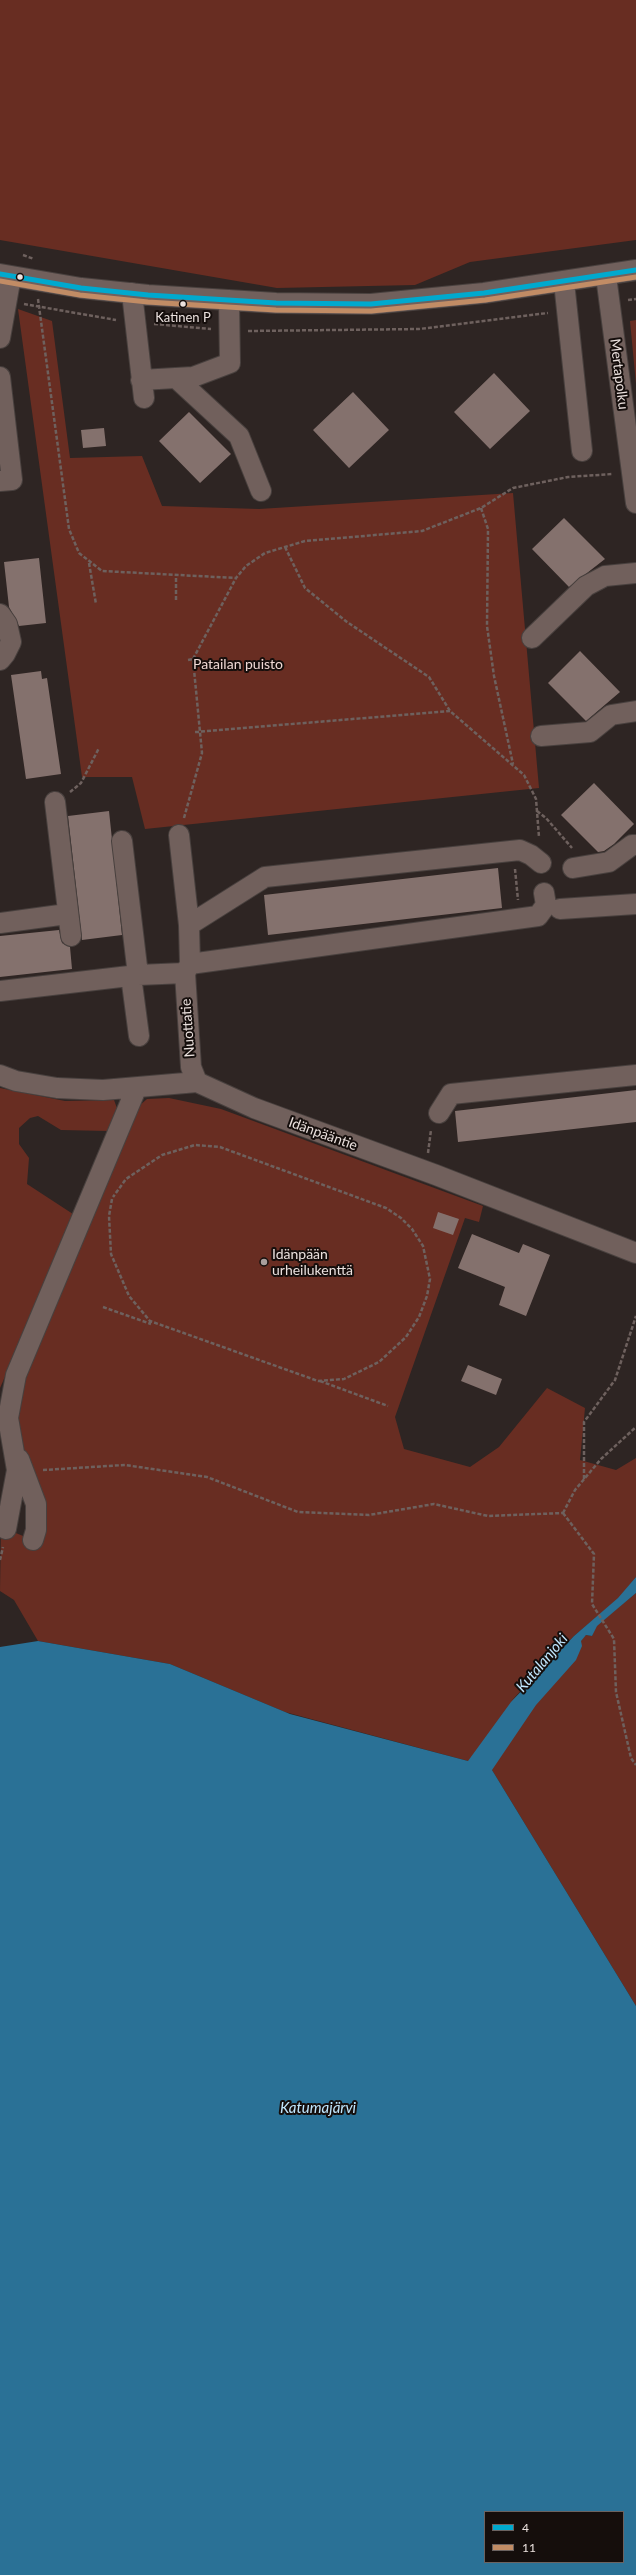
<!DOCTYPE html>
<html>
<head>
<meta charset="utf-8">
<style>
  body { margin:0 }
  #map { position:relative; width:636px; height:2575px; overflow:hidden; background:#2e2523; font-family:Lato,sans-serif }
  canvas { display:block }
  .legend { position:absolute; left:484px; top:2511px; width:140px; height:52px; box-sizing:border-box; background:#150e0c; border:1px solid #6b6260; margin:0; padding:5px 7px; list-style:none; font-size:12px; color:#ebe1de }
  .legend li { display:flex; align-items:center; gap:8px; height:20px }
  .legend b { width:20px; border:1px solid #6b6260 }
</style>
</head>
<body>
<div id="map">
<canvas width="636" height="2575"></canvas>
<ul class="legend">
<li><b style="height:5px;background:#00a9ce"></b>4</li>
<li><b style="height:5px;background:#c18c65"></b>11</li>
</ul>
</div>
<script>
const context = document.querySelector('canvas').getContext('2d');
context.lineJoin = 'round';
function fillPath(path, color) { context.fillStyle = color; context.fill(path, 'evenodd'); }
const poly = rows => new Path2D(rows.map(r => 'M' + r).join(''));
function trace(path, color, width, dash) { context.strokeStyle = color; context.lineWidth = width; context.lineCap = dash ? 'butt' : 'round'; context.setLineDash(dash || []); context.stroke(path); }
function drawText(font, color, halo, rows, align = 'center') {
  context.font = font + ' Lato,sans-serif'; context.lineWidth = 4; context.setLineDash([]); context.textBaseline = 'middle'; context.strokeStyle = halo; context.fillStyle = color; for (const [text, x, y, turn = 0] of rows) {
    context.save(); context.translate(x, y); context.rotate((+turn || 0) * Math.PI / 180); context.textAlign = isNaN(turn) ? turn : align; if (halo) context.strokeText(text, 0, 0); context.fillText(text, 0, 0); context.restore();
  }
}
fillPath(poly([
  [0,0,636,0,636,240,470,262,415,285,277,288,0,240],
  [18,309,52,321,70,458,142,456,162,506,259,509,513,493,539,788,145,829,132,777,82,777],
  [636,320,636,384,630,321],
  [0,1088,65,1101,114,1100,118,1111,109,1131,61,1130,38,1116,30,1118,19,1128,19,1144,29,1158,27,1184,76,1216,0,1388],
  [169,1098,221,1109,483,1206,479,1222,465,1218,395,1417,404,1449,470,1467,499,1447,547,1388,585,1408,580,1460,616,1470,636,1458,636,1577,619,1598,574,1636,511,1701,586,1635,592,1636,596,1626,636,1593,636,2006,492,1770,468,1761,285,1712,170,1664,38,1641,14,1600,0,1591,1,1527,33,1540,26,1467,13,1418,18,1387,139,1106,147,1099]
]), '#682d22');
fillPath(poly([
  [636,1577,636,1593,597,1626,592,1636,586,1635,581,1641,582,1646,576,1660,536,1705,492,1770,636,2006,636,2575,0,2575,0,1647,38,1641,170,1664,290,1714,468,1761,511,1702,574,1636,618,1598],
  [485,2512,623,2512,623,2562,485,2562]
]), '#2a7196');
fillPath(poly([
  [494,373,530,411,490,449,454,412],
  [353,392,389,430,349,468,313,430],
  [189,412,231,454,200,483,159,441],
  [104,428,106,446,83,448,81,430],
  [564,518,605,559,569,587,532,549],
  [39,558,46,623,19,626,9,607,4,562],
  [580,651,620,692,586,721,548,683],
  [41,671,42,679,47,678,61,774,26,779,11,675],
  [594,783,634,824,614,844,604,851,598,852,561,815],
  [109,811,122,935,82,940,68,816],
  [498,868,502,908,268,935,264,895],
  [59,930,62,943,70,947,72,969,0,977,0,936],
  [636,1090,636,1122,458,1142,455,1111],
  [438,1212,459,1219,453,1235,433,1228],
  [472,1234,519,1253,523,1244,550,1255,526,1316,499,1305,505,1287,458,1268],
  [468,1365,502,1379,496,1395,461,1381]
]), '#84716d');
const minor = poly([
  [0,274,81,288,148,295,276,303,371,304,484,293,636,270],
  [606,276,636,503],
  [564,282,582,451],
  [132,293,144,398],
  [0,338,11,276],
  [0,377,12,480,0,481],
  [176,378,239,436,261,491],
  [141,380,193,377,230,363,229,300],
  [0,614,7,624,11,642,5,654,0,660],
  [532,638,586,586,605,576,636,573],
  [541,736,590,732,611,715,636,711],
  [55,802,71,936],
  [179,835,189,925,190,964,185,973],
  [122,841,138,975],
  [573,868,609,862,632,845,636,845],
  [560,909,636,904],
  [0,923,67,914],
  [189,925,265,877,520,850,531,855,541,863],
  [190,964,538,916,546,905,544,893],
  [185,973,191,1067,197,1082],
  [131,976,139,1036],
  [0,991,138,975,185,973],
  [0,1075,16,1081,57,1088,103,1090,197,1082,254,1108,436,1175,636,1253],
  [439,1113,451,1094,636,1075],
  [19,1459,36,1504,36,1530,33,1540],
  [6,1529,17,1470,8,1418,16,1375,136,1089]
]);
trace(minor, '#48403e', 22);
trace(poly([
  [23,255,34,259],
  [38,299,69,529,79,553,102,571,236,578],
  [628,300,636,299],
  [24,304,116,320],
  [154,324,211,329],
  [248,331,419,329,548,313],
  [481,508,488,529,487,626,494,676,513,764],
  [285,547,305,588,347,622,429,677,450,711,524,775,536,799,539,837],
  [89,563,96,604],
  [176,600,176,575],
  [188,660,193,659],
  [195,732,450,711],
  [70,792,81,783,99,748],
  [537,811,546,818,572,848],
  [184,818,202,753,193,659,236,578,246,566,265,553,305,541,422,531,481,508,513,488,568,477,613,474],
  [515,869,518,900],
  [428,1153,431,1130],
  [112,1199,109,1216,111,1254,129,1296,150,1321,318,1381,344,1379,379,1362,406,1337,419,1317,427,1296,430,1279,423,1246,412,1229,401,1218,386,1208,220,1147,195,1145,162,1155,126,1179,113,1197],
  [103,1307,151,1324],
  [320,1381,388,1406],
  [43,1470,125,1465,207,1477,298,1512,369,1515,434,1504,488,1516,563,1513],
  [584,1479,584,1422,615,1380,636,1316],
  [563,1513,594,1554,592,1604,614,1639,616,1692,631,1758,636,1765],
  [563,1513,575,1490,601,1459,636,1427],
  [0,1560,3,1547]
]), '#6e615e', 2.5, [4, 2]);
trace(minor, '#71605c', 20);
trace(poly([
  [0,274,81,288,148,295,276,303,371,304,484,293,636,270]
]), '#00a9ce', 5);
trace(poly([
  [0,281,80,295,148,302,276,310,371,311,485,300,636,277]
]), '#c18c65', 5);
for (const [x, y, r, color] of [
  [20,277,3.5,"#ebe1de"],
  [183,304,3.5,"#ebe1de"],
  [264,1262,4,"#a99f9d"]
]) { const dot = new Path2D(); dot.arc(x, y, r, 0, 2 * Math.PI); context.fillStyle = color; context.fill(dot); trace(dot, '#150e0c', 1.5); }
drawText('13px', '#ebe1de', '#150e0c', [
  ["Katinen P",183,318]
]);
drawText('14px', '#ebe1de', '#150e0c', [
  ["Mertapolku",619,374,83],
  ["Nuottatie",188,1028,-94],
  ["Idänpääntie",323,1134,20]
]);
drawText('14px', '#f0d9d5', '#150e0c', [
  ["Patailan puisto",238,664]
]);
drawText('14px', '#ebe1de', '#150e0c', [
  ["Idänpään",272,1254],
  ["urheilukenttä",272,1270]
], 'left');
drawText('italic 15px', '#c1e7fe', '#150e0c', [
  ["Kutalanjoki",542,1663,-50],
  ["Katumajärvi",318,2108]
]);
</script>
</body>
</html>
